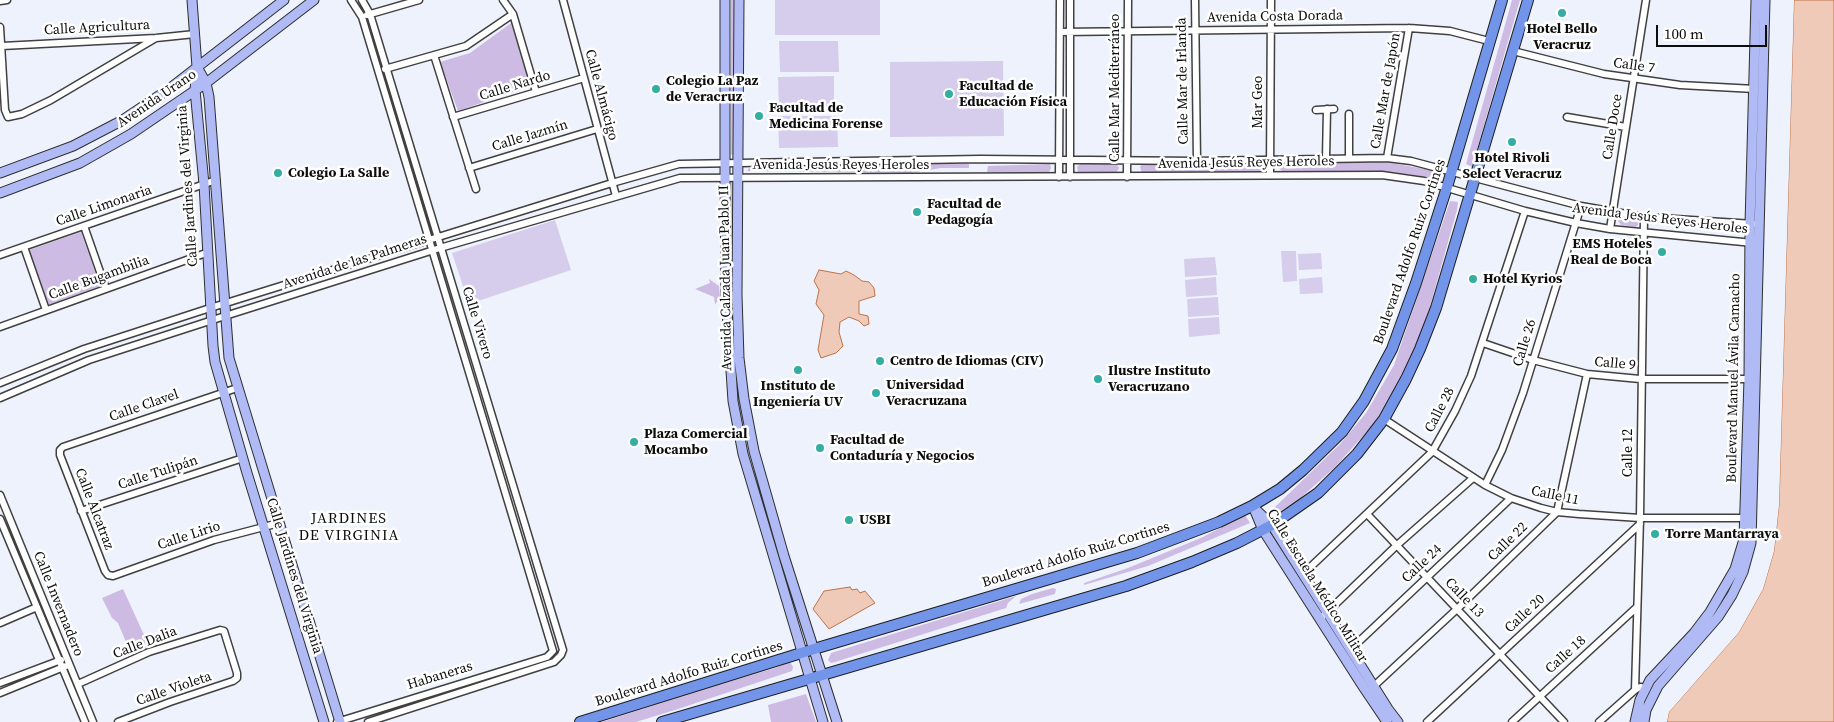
<!DOCTYPE html>
<html>
<head>
<meta charset="utf-8">
<style>
  body { margin:0 }
  #map { position:relative; width:1834px; height:722px; overflow:hidden; background:#eef2fd; font-family:"Source Serif 4",serif }
  canvas { display:block }
  .scale { position:absolute; left:1656px; top:25px; width:111px; height:22px; box-sizing:border-box; border:2px solid #0d0d0d; border-top:0; padding-left:6px; font-size:15px; line-height:18px; white-space:nowrap; color:#0d0d0d; -webkit-text-stroke:4px #fff; paint-order:stroke }
</style>
</head>
<body>
<div id="map">
<canvas width="1834" height="722"></canvas>
<div class="scale">100 m</div>
</div>
<script>
const context = document.querySelector('canvas').getContext('2d');
context.lineJoin = 'round';
function fillPath(path, color) { context.fillStyle = color; context.fill(path, 'evenodd'); }
const poly = rows => new Path2D(rows.map(r => 'M' + r).join(''));
function trace(path, color, width, dash) { context.strokeStyle = color; context.lineWidth = width; context.lineCap = dash ? 'butt' : 'round'; context.setLineDash(dash || []); context.stroke(path); }
function drawText(font, color, halo, rows, align = 'center') {
  context.font = font + ' "Source Serif 4",serif'; context.lineWidth = 5; context.setLineDash([]); context.textBaseline = 'middle'; context.strokeStyle = halo; context.fillStyle = color; for (const [text, x, y, turn = 0] of rows) {
    context.save(); context.translate(x, y); context.rotate((+turn || 0) * Math.PI / 180); context.textAlign = isNaN(turn) ? turn : align; if (halo) context.strokeText(text, 0, 0); context.fillText(text, 0, 0); context.restore();
  }
}
fillPath(poly([
  [731,0,734,0,734,154,731,155],
  [1512,0,1520,0,1472,167,1466,164],
  [511,23,530,86,458,111,440,62,470,53],
  [1386,162,1436,171,1438,174,1433,178,1392,172,1282,171,1278,168,1282,163],
  [898,163,969,164,969,168,941,168,911,173,747,171,749,168,769,168,776,165],
  [1143,163,1265,163,1267,168,1262,172,1142,173,1140,167],
  [1050,164,1051,168,1049,172,987,172,988,166],
  [1080,164,1117,164,1119,168,1116,173,1078,172,1077,167],
  [733,181,735,182,733,290,731,289,731,182],
  [1450,201,1458,202,1457,210,1429,310,1418,340,1391,397,1372,426,1335,467,1296,502,1277,513,1274,513,1274,508,1340,444,1366,413,1394,365],
  [1623,216,1636,218,1638,220,1638,225,1636,227,1621,225,1618,221],
  [81,232,100,286,49,305,29,250],
  [709,279,719,286,720,299,715,304,714,297,695,289,710,283],
  [1245,515,1250,523,1148,566,1084,585,1084,583,1128,568,1203,537],
  [1053,588,1056,589,1055,594,1019,604,1021,599,1032,594],
  [123,589,150,648,132,656,118,623,112,618,102,598],
  [1016,596,1008,603,1006,608,835,662,831,663,828,660,831,653],
  [790,662,793,667,792,671,678,709,636,722,602,722,714,686,775,668],
  [806,694,816,722,771,722,768,705]
]), '#cdbbe4');
fillPath(poly([
  [775,0,880,0,880,35,775,35],
  [779,41,838,41,839,72,780,72],
  [1003,61,1004,136,890,137,890,62],
  [834,76,834,109,779,111,778,77],
  [778,116,837,116,838,147,779,148],
  [555,220,571,270,469,304,452,253],
  [1281,251,1296,251,1297,281,1283,282],
  [1321,253,1322,269,1299,270,1298,254],
  [1215,257,1217,275,1185,277,1184,259],
  [1216,277,1217,295,1186,297,1185,280],
  [1322,277,1323,293,1300,294,1299,279],
  [1218,297,1219,315,1188,317,1187,299],
  [1219,317,1220,334,1189,337,1188,319]
]), '#d6ccec');
const water = poly([
  [1794,0,1834,0,1834,722,1667,722,1669,712,1739,632,1763,589,1774,551,1779,505,1794,0],
  [819,270,841,274,846,271,854,275,862,281,869,282,874,288,875,296,859,301,859,314,868,316,869,324,864,326,859,321,849,317,840,322,839,332,843,346,836,353,821,358,818,350,824,315,816,304,819,290,814,281,819,270],
  [850,587,852,590,857,589,860,593,865,591,875,603,829,629,813,609,824,591,850,587]
]);
fillPath(water, '#efcab8');
trace(water, '#be7247', 1);
fillPath(poly([
  [1792,0,1794,0,1779,505,1774,551,1763,589,1739,632,1669,712,1667,722,1665,722,1667,711,1737,630,1760,588,1772,550,1777,504]
]), '#eef2fd');
const street = poly([
  [362,0,370,14,563,650,561,655,554,662,368,722],
  [503,0,513,14,536,92],
  [563,0,616,196],
  [1195,0,1197,161],
  [0,1,7,0],
  [367,15,419,0],
  [0,27,5,110,8,117,22,114,51,100,156,38],
  [1060,32,1409,28,1450,31,1489,41],
  [2,46,156,38,195,34],
  [1513,51,1604,74,1680,85,1755,89],
  [434,55,476,189],
  [385,69,466,46,513,14],
  [1316,110,1334,109],
  [1349,114,1349,158],
  [453,117,584,78],
  [1567,117,1626,127],
  [1387,158,1409,28],
  [1326,159,1327,109],
  [469,168,597,129],
  [1270,175,1271,0],
  [1059,177,1060,0],
  [1070,177,1070,0],
  [1127,177,1128,0],
  [84,226,106,289],
  [1610,229,1646,0],
  [24,247,46,310],
  [0,255,216,180],
  [0,327,206,253],
  [1483,343,1533,360,1587,374,1640,379,1749,379],
  [0,383,84,349,210,308,612,183,679,164,980,159,1197,161,1387,158,1411,161,1581,206,1644,217,1754,224],
  [237,388,63,447,60,450,60,455,105,571,108,575,113,576,214,540,279,523],
  [0,398,89,360,225,316,440,248,680,178,1382,175,1424,181,1525,211,1576,223,1610,229,1753,243],
  [1384,419,1485,485,1511,498,1541,508,1557,512,1579,514,1640,518,1745,518],
  [1485,485,1502,450,1523,393,1581,206],
  [0,495,93,722],
  [81,511,243,458],
  [1367,514,1564,722],
  [0,519,85,722],
  [1303,574,1432,452,1455,411,1471,376,1525,211],
  [1320,619,1396,546,1473,478],
  [0,623,37,607],
  [1351,649,1511,498],
  [0,683,61,660],
  [78,684,149,652,220,630,224,631,237,673,237,678,233,681,170,702,118,722],
  [1374,686,1457,609,1557,512,1587,374],
  [1635,690,1640,518,1644,217],
  [0,693,66,666],
  [337,722,547,657,553,651,362,17,351,0],
  [1427,722,1640,524],
  [1512,722,1637,607],
  [1599,722,1635,690,1640,687,1646,688]
]);
const secondary = poly([
  [192,0,197,67,195,90,204,184,213,346,215,362,247,473,324,722],
  [725,0,725,178,726,296,733,401,743,454,823,722],
  [739,0,737,295,739,358,744,399,754,451,784,556,837,722],
  [197,67,206,83,209,97,229,358,340,722],
  [0,173,73,146,121,121,169,89,284,0],
  [0,193,80,163,131,134,206,83,314,0],
  [1252,506,1272,525,1388,709,1398,722],
  [1255,511,1263,530,1364,688,1387,722],
  [1635,722,1640,700,1650,680,1694,633,1710,612,1735,569,1744,539,1749,379,1750,224,1756,0],
  [1644,722,1646,710,1658,686,1718,617,1732,595,1743,572,1751,543,1765,0]
]);
const primary = poly([
  [580,722,814,649,1137,553,1219,522,1252,506,1280,489,1303,470,1342,432,1364,401,1392,349,1416,283,1447,187,1502,0],
  [662,722,1126,586,1192,562,1237,543,1272,525,1318,493,1357,454,1384,419,1406,379,1420,349,1436,308,1528,0]
]);
trace(street, '#404040', 9);
trace(secondary, '#2f2f2f', 11);
trace(primary, '#1e1e1e', 12);
trace(street, '#fff', 6);
trace(secondary, '#b0bbf6', 9);
trace(primary, '#7294e9', 10);
for (const [x, y, r, color] of [
  [1562,13,5,"#34ada3"],
  [656,89,5,"#34ada3"],
  [949,94,5,"#34ada3"],
  [759,116,5,"#34ada3"],
  [1512,142,5,"#34ada3"],
  [278,173,5,"#34ada3"],
  [917,212,5,"#34ada3"],
  [1662,252,5,"#34ada3"],
  [1473,279,5,"#34ada3"],
  [880,361,5,"#34ada3"],
  [798,370,5,"#34ada3"],
  [1098,379,5,"#34ada3"],
  [876,393,5,"#34ada3"],
  [634,442,5,"#34ada3"],
  [820,448,5,"#34ada3"],
  [849,520,5,"#34ada3"],
  [1655,534,5,"#34ada3"]
]) { const dot = new Path2D(); dot.arc(x, y, r, 0, 2 * Math.PI); context.fillStyle = color; context.fill(dot); trace(dot, '#fff', 2); }
drawText('14px', '#0d0d0d', '#fff', [
  ["Avenida Costa Dorada",1275,17,-1],
  ["Calle Agricultura",97,28,-3],
  ["Calle 7",1634,66,8],
  ["Calle Mar de Irlanda",1183,81,-91],
  ["Calle Nardo",515,86,-17],
  ["Calle Mar Mediterráneo",1115,88,-90],
  ["Calle Mar de Japón",1386,91,-80],
  ["Calle Almácigo",601,95,75],
  ["Avenida Urano",157,99,-34],
  ["Mar Geo",1258,102,-90],
  ["Calle Doce",1613,127,-81],
  ["Calle Jazmín",530,136,-17],
  ["Avenida Jesús Reyes Heroles",1246,163,-1],
  ["Avenida Jesús Reyes Heroles",841,165],
  ["Calle Jardines del Virginia",188,186,-94],
  ["Calle Limonaria",104,206,-19],
  ["Avenida Jesús Reyes Heroles",1660,219,7],
  ["Boulevard Adolfo Ruiz Cortines",1410,252,-71],
  ["Avenida de las Palmeras",355,262,-18],
  ["Calle Bugambilia",99,278,-20],
  ["Avenida Calzada Juan Pablo II",726,278,-91],
  ["Calle Vivero",477,323,73],
  ["Calle 26",1525,343,-73],
  ["Calle 9",1615,364,5],
  ["Boulevard Manuel Ávila Camacho",1734,378,-89],
  ["Calle Clavel",144,406,-19],
  ["Calle 28",1440,410,-63],
  ["Calle 12",1628,453,-90],
  ["Calle Tulipán",158,473,-18],
  ["Calle 11",1555,496,12],
  ["Calle Alcatraz",94,509,69],
  ["Calle Lirio",189,536,-18],
  ["Calle 22",1508,542,-44],
  ["Boulevard Adolfo Ruiz Cortines",1076,555,-17],
  ["Calle 24",1422,564,-43],
  ["Calle Jardines del Virginia",294,576,73],
  ["Calle Escuela Médico Militar",1317,586,58],
  ["Calle 13",1464,598,46],
  ["Calle Invernadero",58,604,68],
  ["Calle 20",1525,614,-43],
  ["Calle Dalia",145,643,-21],
  ["Calle 18",1566,655,-42],
  ["Boulevard Adolfo Ruiz Cortines",689,674,-17],
  ["Habaneras",440,676,-17],
  ["Calle Violeta",174,689,-19]
]);
drawText('bold 14px', '#0d0d0d', '#fff', [
  ["Hotel Bello",1562,29,"center"],
  ["Veracruz",1562,45,"center"],
  ["Colegio La Paz",666,81],
  ["de Veracruz",666,97],
  ["Facultad de",959,86],
  ["Educación Física",959,102],
  ["Facultad de",769,108],
  ["Medicina Forense",769,124],
  ["Hotel Rivoli",1512,158,"center"],
  ["Select Veracruz",1512,174,"center"],
  ["Colegio La Salle",288,173],
  ["Facultad de",927,204],
  ["Pedagogía",927,220],
  ["EMS Hoteles",1652,244,"right"],
  ["Real de Boca",1652,260,"right"],
  ["Hotel Kyrios",1483,279],
  ["Centro de Idiomas (CIV)",890,361],
  ["Ilustre Instituto",1108,371],
  ["Veracruzano",1108,387],
  ["Universidad",886,385],
  ["Veracruzana",886,401],
  ["Instituto de",798,386,"center"],
  ["Ingeniería UV",798,402,"center"],
  ["Plaza Comercial",644,434],
  ["Mocambo",644,450],
  ["Facultad de",830,440],
  ["Contaduría y Negocios",830,456],
  ["USBI",859,520],
  ["Torre Mantarraya",1665,534]
], 'left');
context.letterSpacing = '1px';
drawText('15px', '#0d0d0d', '#fff', [
  ["JARDINES",349,519],
  ["DE VIRGINIA",349,536]
]);
context.letterSpacing = '0px';
</script>
</body>
</html>
